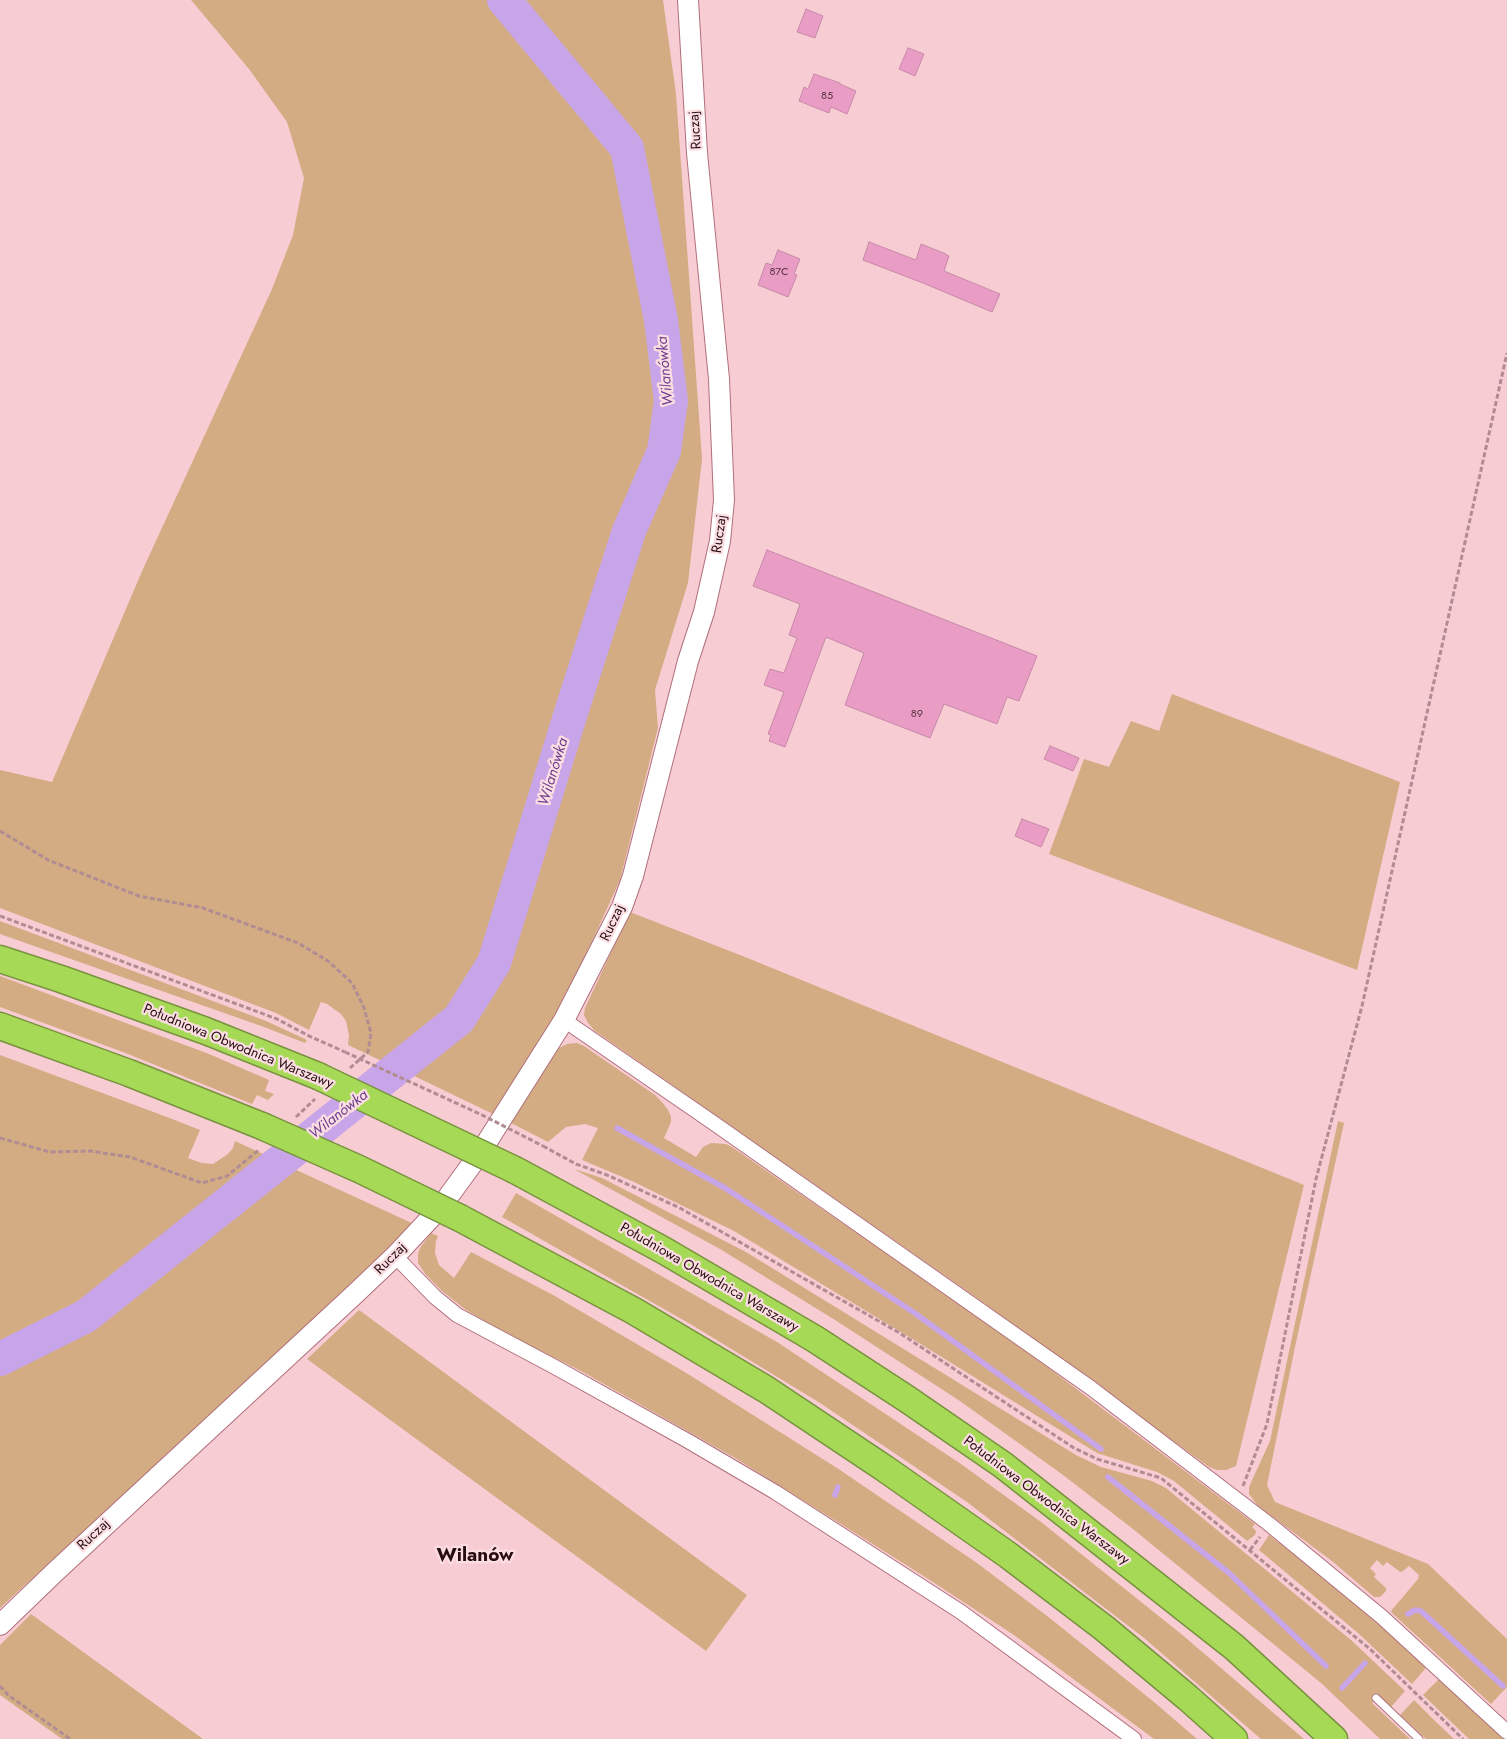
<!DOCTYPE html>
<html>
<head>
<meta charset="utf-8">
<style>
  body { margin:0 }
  canvas { display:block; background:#f8ccd3 }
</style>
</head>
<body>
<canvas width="1507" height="1739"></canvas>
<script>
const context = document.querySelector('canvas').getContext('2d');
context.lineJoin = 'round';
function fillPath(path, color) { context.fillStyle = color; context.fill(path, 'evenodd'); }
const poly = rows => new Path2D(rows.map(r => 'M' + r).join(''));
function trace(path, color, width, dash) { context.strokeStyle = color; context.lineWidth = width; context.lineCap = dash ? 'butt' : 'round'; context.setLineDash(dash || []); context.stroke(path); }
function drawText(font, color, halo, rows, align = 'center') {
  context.font = font + ' Jost,sans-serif'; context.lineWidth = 4.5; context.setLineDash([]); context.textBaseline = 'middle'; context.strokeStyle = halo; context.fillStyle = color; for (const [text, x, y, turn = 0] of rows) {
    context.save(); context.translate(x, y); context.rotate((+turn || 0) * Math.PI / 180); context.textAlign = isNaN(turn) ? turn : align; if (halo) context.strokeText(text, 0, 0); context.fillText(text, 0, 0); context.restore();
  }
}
fillPath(poly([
  [191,0,663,0,676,94,702,459,688,583,655,690,658,728,620,880,559,1014,495,1115,404,1071,444,1042,483,998,501,965,537,847,523,842,487,957,481,972,471,987,461,1000,448,1013,388,1064,348,1045,349,1035,346,1021,341,1014,327,1004,321,1002,309,1030,276,1013,0,908,0,770,52,782,143,569,272,289,293,235,304,178,287,122,249,69],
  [1172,694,1400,782,1357,970,1049,854,1084,759,1109,767,1131,721,1159,731],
  [630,912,745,957,1304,1185,1236,1466,1226,1470,1217,1470,1209,1467,974,1296,595,1031,588,1023,584,1015,585,1008],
  [0,921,266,1021,307,1040,305,1043,264,1027,0,934],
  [0,976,209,1054,269,1080,265,1091,274,1094,268,1100,257,1095,252,1104,123,1052,0,1007],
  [577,1043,584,1046,655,1095,662,1102,668,1110,671,1117,671,1122,664,1138,696,1157,703,1147,711,1143,726,1144,732,1147,1013,1341,1255,1524,1252,1527,1256,1531,1255,1535,1247,1541,1174,1481,1157,1472,1097,1453,919,1343,734,1231,632,1181,582,1160,598,1128,585,1124,566,1127,548,1142,509,1122,557,1049,567,1044],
  [0,1055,167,1117,200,1130,188,1158,193,1160,202,1163,213,1164,228,1154,233,1148,235,1141,274,1159,211,1211,222,1217,239,1207,292,1168,416,1225,0,1608],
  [1338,1121,1344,1123,1295,1347,1267,1485,1275,1502,1428,1564,1507,1639,1507,1687,1491,1704,1392,1613,1391,1611,1418,1579,1419,1575,1409,1566,1403,1571,1400,1572,1387,1562,1383,1566,1377,1560,1370,1568,1376,1574,1374,1577,1386,1588,1386,1591,1380,1597,1374,1597,1332,1561,1258,1506,1249,1494,1249,1487,1270,1441],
  [574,1169,602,1178,746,1252,1076,1455,1101,1467,1152,1481,1166,1488,1351,1640,1405,1691,1391,1707,1379,1696,1372,1703,1410,1739,1380,1739,1321,1683,1133,1529,1063,1475,960,1401,835,1320,720,1249],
  [516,1193,777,1342,961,1464,1041,1522,1180,1633,1304,1739,1261,1739,1144,1638,967,1502,820,1403,692,1325,502,1217],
  [431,1233,438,1236,436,1241,435,1253,439,1265,454,1278,471,1252,553,1295,688,1374,837,1468,977,1563,1051,1619,1154,1702,1197,1739,1154,1739,1014,1635,922,1575,820,1511,735,1458,581,1371,499,1330,466,1310,442,1291,426,1275,418,1263,418,1254,420,1248],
  [359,1310,747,1595,706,1651,307,1359],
  [1269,1535,1383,1623,1425,1663,1425,1669,1412,1684,1358,1633,1259,1550],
  [31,1614,203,1739,62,1739,0,1695,0,1645],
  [1442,1678,1507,1739,1469,1739,1423,1695,1439,1679],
  [1414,1700,1436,1722,1454,1739,1426,1739,1400,1715]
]), '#d3ac83');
trace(poly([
  [617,1128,725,1188,836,1261,916,1314,1101,1449],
  [1108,1477,1229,1573,1326,1666],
  [835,1495,838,1487],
  [1408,1614,1415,1610,1421,1611,1503,1686],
  [1342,1688,1365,1663]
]), '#c8a5e8', 5.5);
trace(poly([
  [0,1359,86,1316,459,1019,494,963,569,719,629,531,664,451,671,401,661,320,627,148,504,0]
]), '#c8a5e8', 34);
const building = poly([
  [806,9,823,16,815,38,797,32,806,9],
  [908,48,924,54,915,76,899,69,908,48],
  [814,74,840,83,840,84,856,91,847,114,831,107,829,113,799,101,804,87,808,89,814,74],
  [869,242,916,260,921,244,946,254,946,255,949,256,944,271,1000,294,992,312,923,283,863,260,869,242],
  [778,250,800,259,794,274,797,275,788,297,758,285,766,263,772,265,778,250],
  [767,550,1037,656,1019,701,1007,697,997,724,944,704,930,738,845,705,864,653,826,637,785,747,769,741,771,735,768,734,784,692,764,685,770,669,784,673,797,638,789,635,800,604,753,586,767,550],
  [1050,746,1079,758,1073,771,1044,759,1050,746],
  [1022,819,1049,829,1041,847,1015,836,1022,819]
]);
fillPath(building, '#e99dc4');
trace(building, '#c689a8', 1);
const lane = poly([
  [1376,1698,1419,1739]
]);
const street = poly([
  [564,1020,715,1124,1091,1388,1269,1524,1382,1617,1507,1732],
  [395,1256,435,1297,457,1315,553,1366,688,1441,775,1492,961,1612,1134,1739]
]);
const secondary = poly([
  [0,1625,55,1572,355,1294,395,1256,440,1208,480,1153,564,1020,622,907,633,876,688,661,704,612,720,541,724,500,719,379,697,153,688,0]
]);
const highway = poly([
  [0,959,61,979,206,1031,318,1076],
  [0,1026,129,1073,262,1126],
  [515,1170,663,1250,815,1339,907,1399,1003,1465,1234,1647,1334,1739],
  [460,1218,634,1311,767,1390,884,1468,1008,1555,1104,1628,1188,1698,1234,1739]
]);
trace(lane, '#b06f7b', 9);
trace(street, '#b06f7b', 16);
trace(secondary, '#b06f7b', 22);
trace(highway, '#79923f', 29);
trace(poly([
  [0,831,48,860,139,896,203,908,298,943,328,961,352,983,364,1008,371,1033,368,1052,350,1068],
  [0,916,277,1019,309,1036,345,1052],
  [296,1117,315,1099],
  [0,1138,50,1152,90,1151,130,1157,202,1183,227,1176,260,1149],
  [543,1146,576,1164,607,1175,678,1207,898,1332,1074,1448,1097,1459,1161,1478,1370,1649,1463,1739],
  [1243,1486,1267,1424,1316,1179,1362,1006,1507,353],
  [1250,1550,1260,1537],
  [0,1686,8,1695,70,1739]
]), '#b18c92', 3, [5, 2.5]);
trace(lane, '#fff', 7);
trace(street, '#fff', 14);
trace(secondary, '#fff', 20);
trace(highway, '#a6d956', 26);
const highwayBridge = poly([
  [318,1076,515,1170],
  [262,1126,359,1169,460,1218]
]);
trace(highwayBridge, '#79923f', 29, []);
trace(poly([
  [345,1052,482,1115,543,1146]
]), '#b18c92', 3, [5, 2.5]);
trace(highwayBridge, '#a6d956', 26);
drawText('11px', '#57323f', null, [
  ["85",827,96],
  ["87C",779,272],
  ["89",917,714]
]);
drawText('14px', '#260e13', '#fcdee2', [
  ["Ruczaj",696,130,-94],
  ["Ruczaj",720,534,-82],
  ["Ruczaj",613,923,-65],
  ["Południowa Obwodnica Warszawy",238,1047,22],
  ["Ruczaj",391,1259,-45],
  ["Południowa Obwodnica Warszawy",709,1278,30],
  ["Południowa Obwodnica Warszawy",1046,1501,37],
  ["Ruczaj",94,1535,-43]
]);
drawText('italic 15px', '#6b3e8e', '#fcdee2', [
  ["Wilanówka",666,371,-95],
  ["Wilanówka",554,772,-73],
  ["Wilanówka",339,1115,-38]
]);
drawText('bold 19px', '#260e13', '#fcdee2', [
  ["Wilanów",475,1556]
]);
</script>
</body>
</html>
